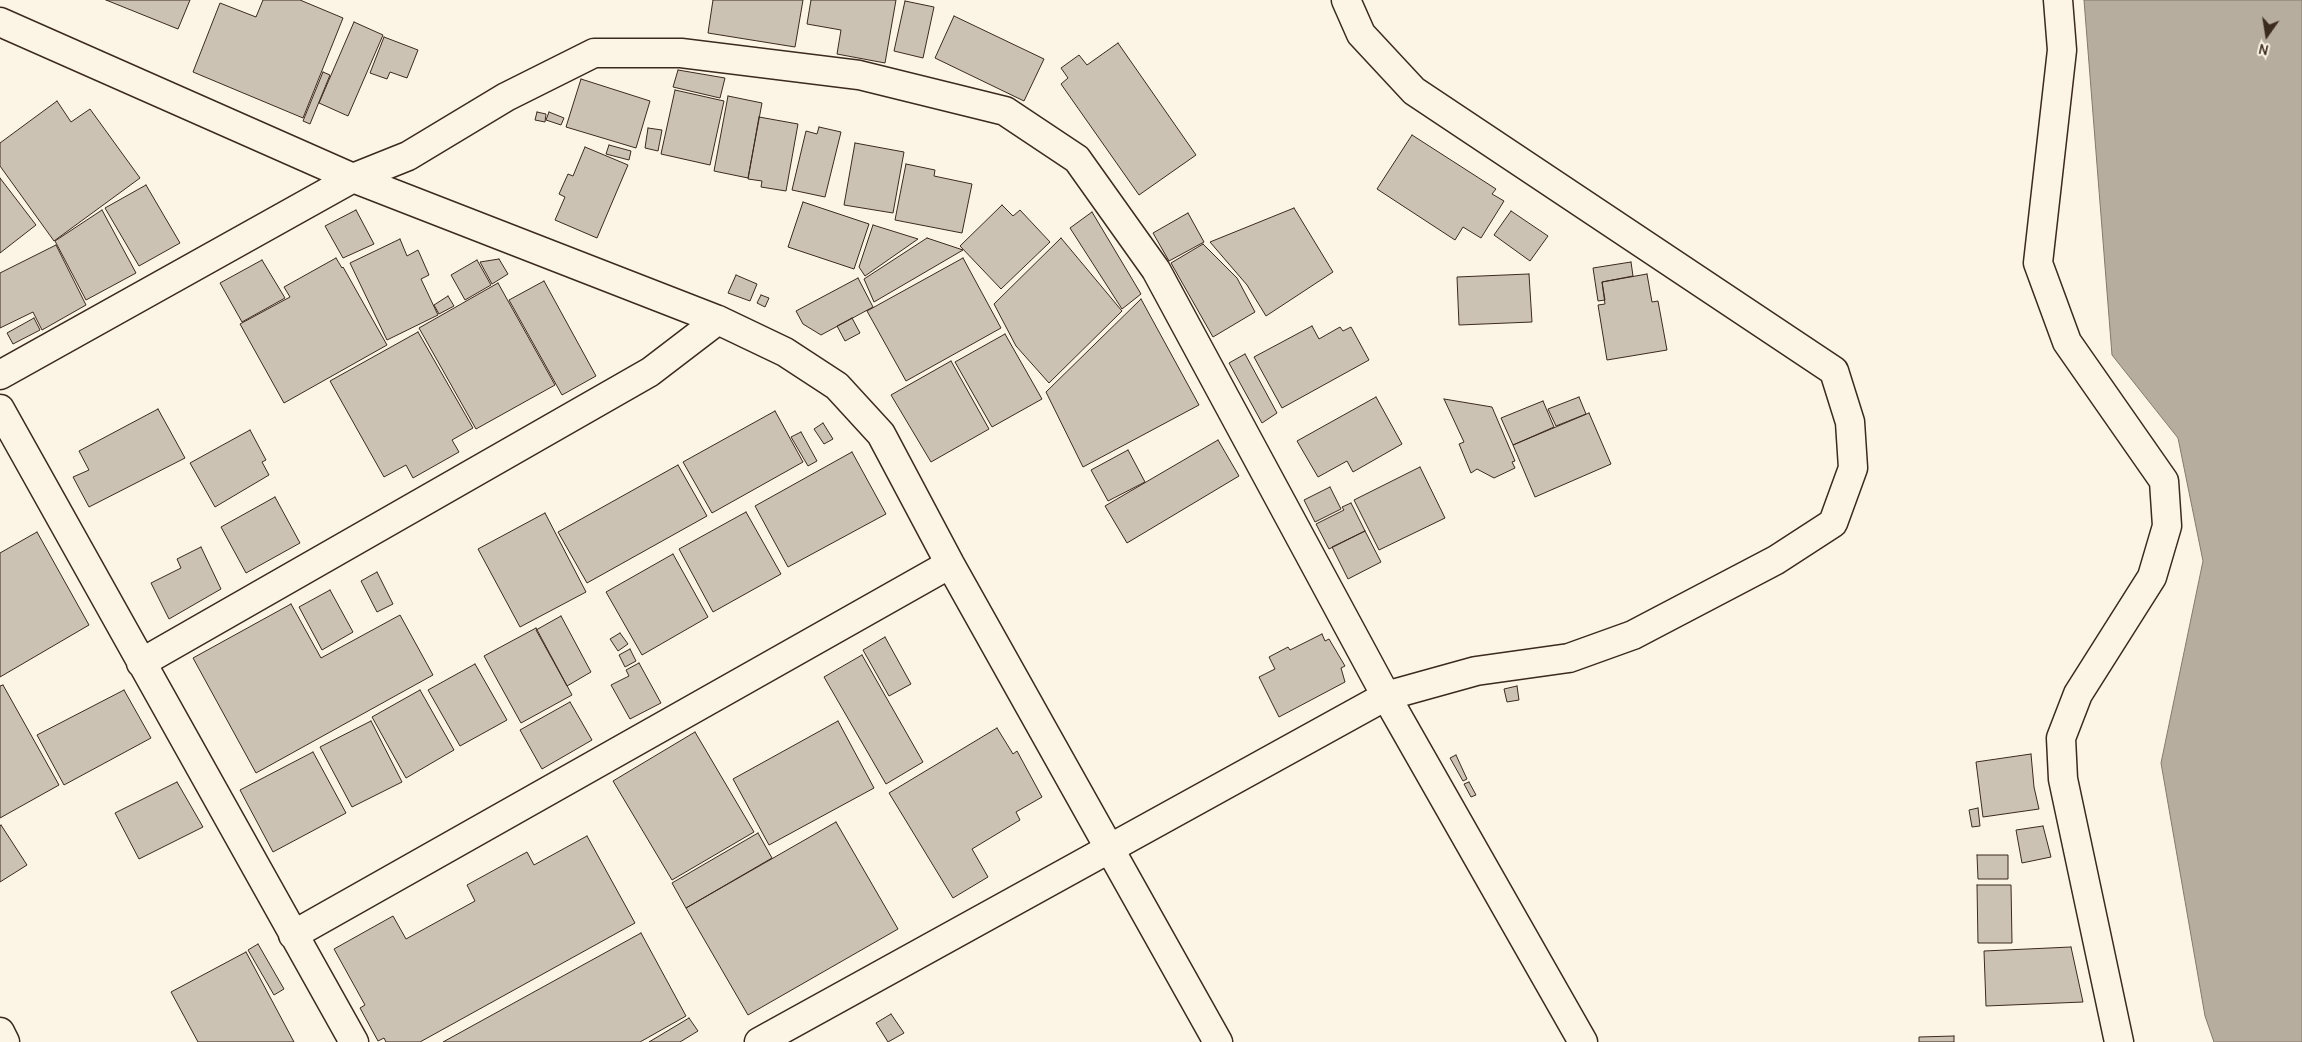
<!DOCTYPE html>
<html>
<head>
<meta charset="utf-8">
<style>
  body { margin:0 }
  #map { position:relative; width:2302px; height:1042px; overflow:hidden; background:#fcf5e5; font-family:Delius,sans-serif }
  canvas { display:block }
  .north { position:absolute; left:2242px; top:10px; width:50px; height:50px; -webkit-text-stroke:4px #fcf5e5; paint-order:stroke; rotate:193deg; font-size:14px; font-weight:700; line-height:20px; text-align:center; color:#3b2a1e }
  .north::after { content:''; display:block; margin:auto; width:18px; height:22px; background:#3b2a1e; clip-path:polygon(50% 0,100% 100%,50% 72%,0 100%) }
</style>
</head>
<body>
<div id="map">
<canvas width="2302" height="1042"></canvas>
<div class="north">N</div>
</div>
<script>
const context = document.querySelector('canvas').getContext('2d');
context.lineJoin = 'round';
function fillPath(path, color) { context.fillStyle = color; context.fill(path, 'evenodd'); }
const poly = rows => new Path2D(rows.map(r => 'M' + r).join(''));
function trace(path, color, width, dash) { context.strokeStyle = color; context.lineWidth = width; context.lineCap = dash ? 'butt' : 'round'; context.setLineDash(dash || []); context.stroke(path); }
const water = poly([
  [2084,0,2302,0,2302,1042,2214,1042,2205,1016,2161,763,2203,561,2178,438,2112,355,2084,0]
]);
fillPath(water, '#b7ad9e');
trace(water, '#85796b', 1);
const building = poly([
  [106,0,190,0,178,29,106,0],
  [263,0,300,0,343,18,303,118,193,72,220,3,256,17,263,0],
  [713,0,803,0,795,47,708,33,713,0],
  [811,0,896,0,885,63,837,54,841,30,807,24,811,0],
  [905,1,934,7,923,58,894,51,905,1],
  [954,16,1044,59,1024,101,935,58,954,16],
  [354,22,383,35,348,116,319,103,354,22],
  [384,37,418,50,407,78,390,72,387,79,370,73,384,37],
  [1118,43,1196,155,1139,195,1061,84,1068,78,1061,68,1079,55,1087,65,1118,43],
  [678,70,725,78,720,98,673,87,678,70],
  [323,72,330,75,310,124,303,121,323,72],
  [581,79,650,101,636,148,566,127,581,79],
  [675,90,724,101,710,165,661,154,675,90],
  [728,96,762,103,748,178,714,171,728,96],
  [57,101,71,122,90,109,140,178,54,241,0,166,0,143,57,101],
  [537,112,546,114,545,122,535,120,537,112],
  [549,112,564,118,561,125,546,120,549,112],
  [759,117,798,124,786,191,761,187,762,181,748,179,759,117],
  [819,127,841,132,825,197,792,190,806,131,817,134,819,127],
  [648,128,662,130,658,151,645,148,648,128],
  [1412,135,1496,189,1492,194,1504,201,1481,238,1463,227,1455,240,1377,189,1412,135],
  [855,143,904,152,893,213,844,205,855,143],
  [609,145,631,151,629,160,606,154,609,145],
  [585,147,628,165,597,238,555,220,565,197,559,194,568,174,573,176,585,147],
  [906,164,935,170,934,176,972,184,962,233,895,220,906,164],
  [0,178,36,225,0,253,0,178],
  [146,185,180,243,139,266,105,208,146,185],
  [803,202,869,224,854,269,788,247,803,202],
  [1002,205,1013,216,1020,210,1050,242,1001,289,960,246,1002,205],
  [1294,208,1333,272,1266,316,1247,285,1210,242,1294,208],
  [102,210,136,273,86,300,55,241,102,210],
  [356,210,374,244,343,258,325,226,356,210],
  [1511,211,1548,236,1530,261,1494,235,1511,211],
  [1092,212,1141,294,1122,309,1070,228,1092,212],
  [1188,213,1204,242,1169,261,1153,233,1188,213],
  [873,225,918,239,865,276,859,267,873,225],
  [927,238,963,250,874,302,864,279,927,238],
  [1061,238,1122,311,1049,383,1016,346,994,304,1061,238],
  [400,239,407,256,418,250,429,275,421,279,438,315,387,340,350,263,400,239],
  [1203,244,1237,278,1255,312,1213,337,1171,263,1203,244],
  [56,245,86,305,42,330,33,312,0,328,0,273,56,245],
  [336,258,342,268,343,267,387,345,284,403,240,324,290,297,284,287,336,258],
  [963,258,1001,328,906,381,867,311,963,258],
  [499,259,508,274,492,284,480,262,499,259],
  [262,260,285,298,242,322,220,283,262,260],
  [477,260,491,285,465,300,451,275,477,260],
  [1631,262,1633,276,1602,282,1605,300,1598,301,1593,268,1631,262],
  [1529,274,1532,322,1459,325,1457,277,1529,274],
  [1647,274,1652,302,1658,301,1667,350,1607,360,1598,305,1605,304,1602,282,1647,274],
  [736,275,757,284,750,301,728,293,736,275],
  [858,278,873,307,821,335,803,324,796,311,858,278],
  [544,281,596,376,562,395,509,300,544,281],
  [498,283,555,385,476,429,419,328,498,283],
  [761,295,769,298,765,307,757,303,761,295],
  [448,296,454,306,439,314,434,305,448,296],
  [1141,299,1199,405,1083,467,1046,392,1141,299],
  [34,318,40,330,13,344,7,333,34,318],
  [852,318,860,333,845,341,837,326,852,318],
  [1312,326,1319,339,1340,327,1343,331,1351,327,1369,360,1282,408,1254,357,1312,326],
  [418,332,473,428,452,440,459,452,413,478,406,465,384,477,330,381,418,332],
  [1005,334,1042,399,992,427,955,362,1005,334],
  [1245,354,1277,413,1262,423,1229,363,1245,354],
  [951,361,989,429,931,462,891,395,951,361],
  [1376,397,1402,444,1353,472,1347,461,1318,477,1297,441,1376,397],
  [1579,397,1586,414,1556,426,1548,409,1579,397],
  [1444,399,1492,407,1515,461,1512,462,1515,468,1494,478,1477,469,1471,473,1459,444,1464,442,1444,399],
  [1543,401,1554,427,1513,445,1501,418,1543,401],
  [158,409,185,458,89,507,73,477,89,470,79,451,158,409],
  [775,411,803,462,712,513,683,462,775,411],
  [1589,413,1611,464,1535,497,1513,445,1589,413],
  [823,423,833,439,824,444,814,429,823,423],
  [250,430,266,460,262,462,269,475,215,507,190,463,250,430],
  [801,432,817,461,808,466,791,437,801,432],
  [1218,440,1239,476,1127,543,1105,506,1218,440],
  [1128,450,1145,482,1108,501,1091,470,1128,450],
  [852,452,886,514,788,567,755,506,852,452],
  [678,465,707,516,587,583,558,532,678,465],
  [1420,467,1445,518,1379,550,1354,500,1420,467],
  [1330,487,1341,509,1315,522,1304,500,1330,487],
  [275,497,300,543,246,573,221,527,275,497],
  [1351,503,1365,531,1329,549,1316,524,1344,510,1342,507,1351,503],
  [746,512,781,574,713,612,679,549,746,512],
  [545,513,586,592,520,627,478,549,545,513],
  [1365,531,1381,562,1348,579,1332,547,1365,531],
  [37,532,89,625,0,677,0,553,37,532],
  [201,547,221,589,169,619,151,583,181,568,177,559,201,547],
  [673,554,708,617,642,655,606,592,673,554],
  [377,572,393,604,377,612,361,581,377,572],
  [330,590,353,632,322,650,299,607,330,590],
  [291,604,321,658,400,615,433,675,256,773,193,658,291,604],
  [561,616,591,672,567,686,536,630,561,616],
  [536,628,572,695,521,723,484,656,536,628],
  [620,633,628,644,618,651,610,639,620,633],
  [1322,634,1325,641,1329,639,1345,666,1341,668,1345,682,1279,717,1259,677,1275,669,1269,657,1288,647,1290,650,1322,634],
  [885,637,911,684,889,696,863,650,885,637],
  [630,649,636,661,625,667,619,655,630,649],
  [862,655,923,762,886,784,824,677,862,655],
  [639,663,661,703,630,719,611,685,629,676,626,670,639,663],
  [475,664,507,720,460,746,428,690,475,664],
  [3,685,59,785,0,818,0,686,3,685],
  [1517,686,1519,700,1507,702,1504,689,1517,686],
  [124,690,151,738,64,785,37,735,124,690],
  [420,690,454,750,406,778,372,717,420,690],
  [570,702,592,740,542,769,520,730,570,702],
  [371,721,402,782,352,807,320,747,371,721],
  [838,721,874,788,769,845,733,779,838,721],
  [997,728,1013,754,1017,751,1042,797,1016,812,1020,820,972,849,988,877,953,898,889,793,997,728],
  [695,732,754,832,672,880,613,781,695,732],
  [313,752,346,813,273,852,240,790,313,752],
  [2031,754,2034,787,2039,809,1983,817,1976,762,2031,754],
  [1456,755,1467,779,1463,781,1450,758,1456,755],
  [177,782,203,827,139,859,115,813,177,782],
  [1469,782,1476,795,1471,797,1464,784,1469,782],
  [1978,808,1980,826,1972,827,1969,810,1978,808],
  [836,822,898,929,748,1015,686,908,836,822],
  [1,825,27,865,0,882,0,826,1,825],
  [2043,826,2051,857,2022,863,2016,830,2043,826],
  [758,833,772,858,686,908,672,883,758,833],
  [587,836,635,923,420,1042,386,1042,384,1038,378,1041,360,1008,365,1005,334,949,393,916,406,939,475,901,467,885,527,852,534,865,587,836],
  [1977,855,2008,855,2008,879,1978,879,1977,855],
  [1977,885,2011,885,2012,943,1978,943,1977,885],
  [641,933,686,1016,640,1042,443,1042,641,933],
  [258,944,284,989,274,995,248,950,258,944],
  [2071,947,2083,1002,1986,1006,1984,951,2071,947],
  [246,952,294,1042,198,1042,171,992,246,952],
  [891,1014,904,1033,888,1042,876,1023,891,1014],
  [689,1018,698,1031,680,1042,649,1042,689,1018],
  [1954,1036,1954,1042,1919,1042,1919,1037,1954,1036]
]);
fillPath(building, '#ccc2b3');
trace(building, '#3b2a1e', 1);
const minor = poly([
  [1346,0,1361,34,1414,91,1834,371,1850,422,1853,468,1833,523,1776,560,1633,635,1569,658,1476,671,1386,696],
  [2058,0,2062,50,2038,263,2067,342,2164,481,2167,526,2152,577,2078,694,2061,738,2063,779,2119,1042],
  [0,22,353,178,718,320,785,352,837,386,881,434,950,564,1218,1042],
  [0,375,353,178,408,156,506,97,594,53,681,53,859,75,1005,111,1077,159,1156,270,1386,696,1583,1042],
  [0,409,354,1042],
  [141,663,650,372,718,320],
  [293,935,950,564]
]);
const tertiary = poly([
  [0,1032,5,1042],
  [759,1042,1386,696]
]);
trace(minor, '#3b2a1e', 31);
trace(tertiary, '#3b2a1e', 31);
trace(minor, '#fcf5e5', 28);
trace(tertiary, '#fcf5e5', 28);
</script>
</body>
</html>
